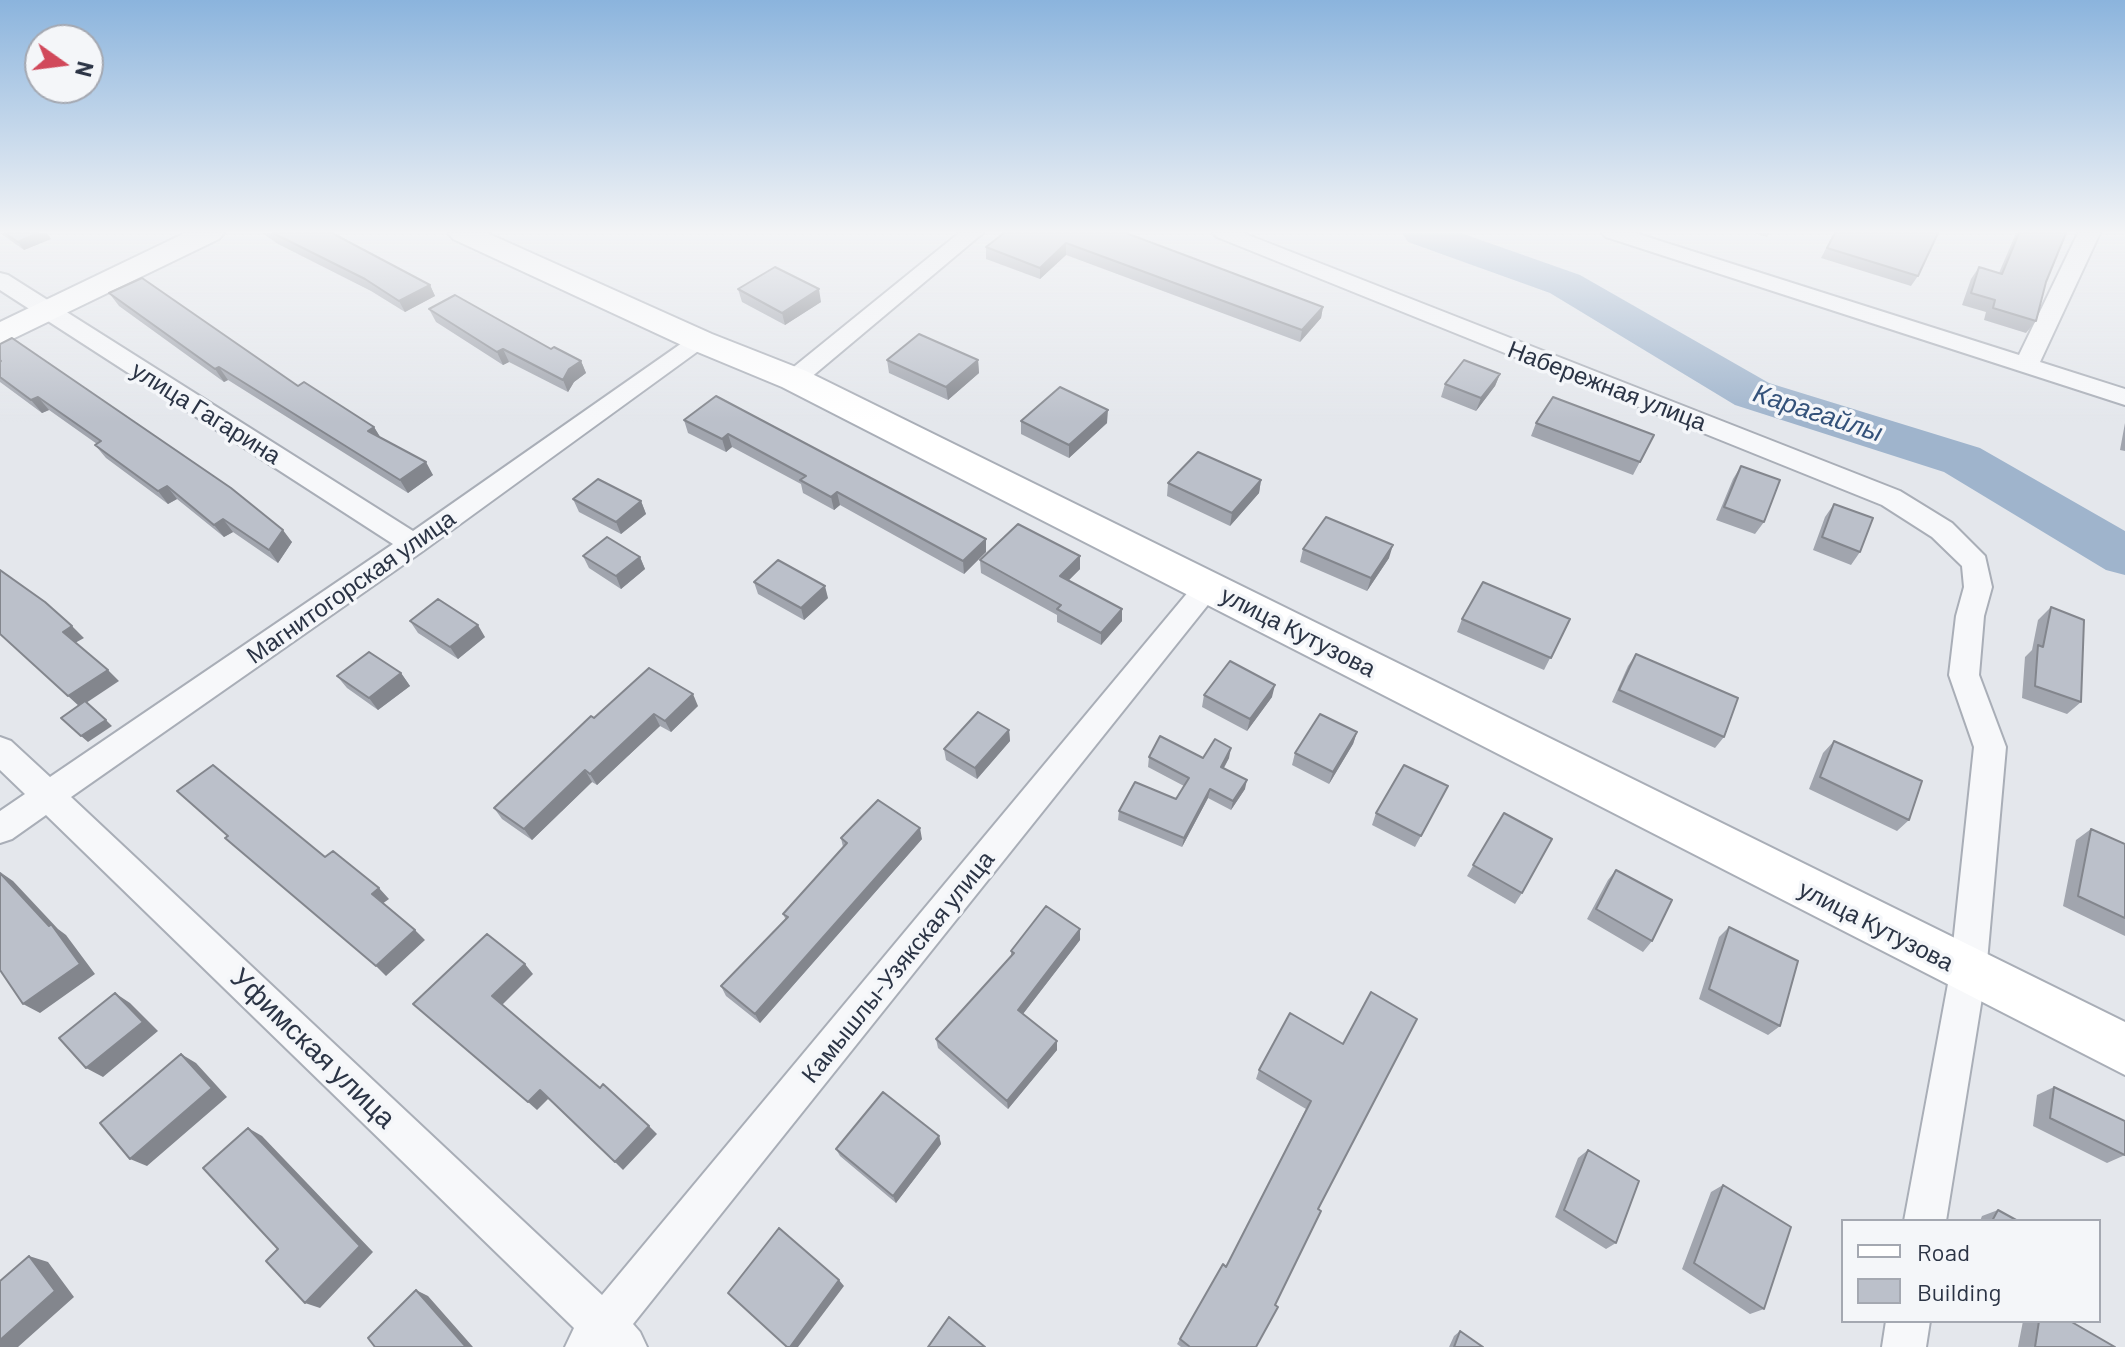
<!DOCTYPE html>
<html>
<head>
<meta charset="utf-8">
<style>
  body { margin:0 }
  #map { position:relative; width:2125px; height:1347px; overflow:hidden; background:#e4e7ec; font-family:Barlow,sans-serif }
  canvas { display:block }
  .legend { position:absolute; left:1841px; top:1219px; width:260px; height:104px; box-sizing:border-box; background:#f4f6f9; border:2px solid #a4a8b1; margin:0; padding:10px 14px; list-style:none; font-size:24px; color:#2b3445 }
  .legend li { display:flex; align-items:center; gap:16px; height:40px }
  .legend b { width:40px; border:2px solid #a4a8b1 }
  .north { position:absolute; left:24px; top:24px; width:80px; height:80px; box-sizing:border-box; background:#f4f6f9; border:2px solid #a4a8b1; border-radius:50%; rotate:104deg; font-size:22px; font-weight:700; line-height:32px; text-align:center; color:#2b3445 }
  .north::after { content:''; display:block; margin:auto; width:28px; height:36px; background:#d1495b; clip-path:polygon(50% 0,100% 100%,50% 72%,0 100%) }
</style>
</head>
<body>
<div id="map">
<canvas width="2125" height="1347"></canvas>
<ul class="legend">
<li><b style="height:10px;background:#fff"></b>Road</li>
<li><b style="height:22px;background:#bbc0ca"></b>Building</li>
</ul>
<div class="north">N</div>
</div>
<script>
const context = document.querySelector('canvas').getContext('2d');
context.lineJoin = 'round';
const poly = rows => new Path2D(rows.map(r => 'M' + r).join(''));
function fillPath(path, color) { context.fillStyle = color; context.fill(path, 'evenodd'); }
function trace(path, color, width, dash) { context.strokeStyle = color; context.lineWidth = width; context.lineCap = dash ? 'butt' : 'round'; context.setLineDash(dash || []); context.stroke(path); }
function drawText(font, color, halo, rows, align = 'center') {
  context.font = font + ' Barlow,sans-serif'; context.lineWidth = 7; context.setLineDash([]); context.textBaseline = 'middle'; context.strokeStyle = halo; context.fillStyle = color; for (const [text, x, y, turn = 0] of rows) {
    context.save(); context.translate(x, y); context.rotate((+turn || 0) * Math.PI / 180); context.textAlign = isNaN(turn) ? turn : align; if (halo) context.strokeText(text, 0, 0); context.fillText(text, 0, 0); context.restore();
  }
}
fillPath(poly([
  [1402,233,1461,233,1580,275,1769,383,1980,448,2125,531,2125,575,2106,570,1944,472,1735,405,1550,293,1408,242,1402,233]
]), '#9fb4cc');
const street = poly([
  [959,233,983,233,803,384,785,384,782,379,785,374,959,233],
  [1213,233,1243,233,1900,491,1952,523,1985,556,1992,587,1984,616,1979,675,2006,747,1986,973,1946,1221,1904,1221,1950,973,1974,747,1949,675,1956,616,1964,587,1962,566,1932,537,1882,505,1217,237,1213,233],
  [1602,233,1635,233,2019,355,2078,233,2100,233,2040,362,2125,389,2125,405,1606,237,1602,233],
  [0,273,8,275,413,531,692,336,708,336,712,341,423,551,71,797,602,1295,1199,579,1209,576,1219,579,1223,586,633,1324,640,1332,647,1347,565,1347,574,1328,46,815,12,839,0,843,0,811,25,794,0,770,0,737,11,741,50,777,393,544,0,290,0,273],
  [1886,1321,1930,1321,1926,1347,1882,1347,1886,1321]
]);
const secondary = poly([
  [185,233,224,233,219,239,0,345,0,322,185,233],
  [448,233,487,233,712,334,806,371,2125,1022,2125,1075,782,387,688,348,453,239,448,233]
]);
trace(street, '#a9aeb7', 4);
trace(secondary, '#a9aeb7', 4);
fillPath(street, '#f7f8fa');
fillPath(secondary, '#fff');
fillPath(poly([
  [0,233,47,233,51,239,24,250],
  [262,233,332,233,430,285,435,296,405,312,371,291,278,244],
  [1126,233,1323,307,1321,318,1300,342,1066,255,1040,279,986,259,986,247],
  [1754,233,1769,233,1767,237],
  [1834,233,1918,276,1911,286,1821,258],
  [2016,233,2066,233,2046,282,2036,321,2026,333,1984,320,1986,312,1962,305,1971,279,1979,267,1999,273],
  [738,289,821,302,785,325,742,302],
  [109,293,298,386,374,427,380,437,433,475,408,493,228,380,224,382,119,306],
  [429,309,551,349,581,361,586,373,574,382,568,392,509,362,503,365,436,322],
  [0,344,292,542,278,563,233,532,224,537,177,499,168,504,106,458,95,445,97,444,49,410,42,413,0,382],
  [887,360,978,360,979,373,948,400,889,373],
  [1500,374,1495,386,1476,411,1441,397,1445,384],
  [716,396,986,552,964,574,840,505,834,510,803,493,801,484,732,447,726,452,688,433,684,420],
  [1021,421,1107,423,1069,458,1021,434],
  [1536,423,1654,435,1633,475,1531,436],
  [2125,423,2125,451,2120,450],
  [1741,466,1764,522,1755,534,1716,520,1733,479],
  [1261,480,1259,493,1230,526,1167,496,1168,483],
  [573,499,641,501,646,514,621,534,579,512],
  [1834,504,1860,552,1851,565,1813,550,1825,517],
  [1303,549,1389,558,1367,591,1300,562],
  [583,556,640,557,645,569,621,589,589,568],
  [1080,556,1080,569,1068,581,1122,609,1122,621,1101,645,1057,622,1057,615,981,573,980,560],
  [754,582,828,598,804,620,758,594],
  [2051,607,2081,702,2067,714,2022,698,2025,657,2032,650,2038,620],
  [1462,619,1570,619,1544,670,1457,632],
  [410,621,485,637,458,659,418,633],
  [1636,654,1724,737,1715,748,1612,702,1628,666],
  [401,673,410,686,378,710,347,688,337,676],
  [1204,695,1272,697,1247,731,1202,707],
  [698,706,671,732,660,726,597,785,592,782,532,840,502,819,494,808,594,718],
  [1009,730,1010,741,977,779,946,760,944,749],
  [1357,732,1353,744,1329,784,1292,765,1295,753],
  [1834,741,1909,820,1897,831,1809,789,1823,753],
  [1149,757,1229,758,1224,768,1245,789,1231,810,1208,798,1182,847,1118,820,1119,811,1176,799,1184,786,1148,767],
  [1442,797,1415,847,1372,825,1376,813],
  [1504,813,1522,893,1515,904,1467,876],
  [2091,829,2125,844,2125,936,2063,906,2076,840],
  [841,838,922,839,760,1023,726,996,721,986,786,920,783,914,843,847],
  [1616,870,1652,941,1643,952,1587,919,1608,880],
  [1729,927,1780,1026,1768,1035,1699,999,1719,937],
  [1080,940,1023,1014,1057,1041,1057,1050,1008,1109,938,1048,936,1039,1011,957,1011,951],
  [1343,1044,1318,1209,1256,1347,1181,1347,1177,1344,1223,1264,1226,1267,1306,1109,1256,1079,1259,1070],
  [2054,1087,2125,1121,2125,1155,2107,1163,2033,1126,2037,1095],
  [939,1136,941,1144,896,1203,840,1156,836,1149],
  [1588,1150,1616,1243,1606,1249,1555,1217,1578,1158],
  [1723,1185,1764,1309,1750,1314,1682,1269,1711,1192],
  [1998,1210,2018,1221,1980,1221,1982,1216],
  [2023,1321,2070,1321,2115,1347,2018,1347],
  [1460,1331,1483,1347,1449,1347,1454,1336]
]), '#a1a5ae');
fillPath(poly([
  [38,233,47,233,51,239,24,250,18,242],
  [1066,243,1066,255,1040,279,1040,268],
  [430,285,435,296,405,312,399,301],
  [819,289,821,302,785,325,782,313],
  [1323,307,1321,318,1300,342,1302,330],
  [503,349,509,362,503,365,497,352],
  [978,360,979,373,948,400,946,387],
  [581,361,586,373,574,382,568,392,563,380,569,369],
  [219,367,228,380,224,382,215,369],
  [1500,374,1495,386,1476,411,1481,398],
  [38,397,49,410,42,413,31,400],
  [1108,410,1107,423,1069,458,1069,445],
  [374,427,382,440,368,431],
  [728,434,732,447,726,452,722,439],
  [426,462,433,475,408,493,400,480],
  [1261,480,1259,493,1230,526,1232,513],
  [167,486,177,499,168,504,158,491],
  [837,492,840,505,834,510,831,497],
  [641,501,646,514,621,534,616,522],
  [223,519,233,532,224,537,214,525],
  [283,530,292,542,278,563,269,550],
  [986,539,986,552,964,574,963,561],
  [1393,545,1389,558,1367,591,1371,578],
  [1080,556,1080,569,1060,589,1060,576],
  [640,557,645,569,621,589,616,576],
  [825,586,828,598,804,620,801,608],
  [1122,609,1122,621,1101,645,1101,633],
  [478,625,485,637,458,659,450,647],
  [72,626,84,638,75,643,63,632],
  [108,670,119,681,80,707,68,696],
  [401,673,410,686,378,710,369,698],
  [1275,685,1272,697,1247,731,1250,719],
  [693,694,698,706,671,732,665,721],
  [654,714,660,726,597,785,590,774],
  [106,720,112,726,88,742,81,736],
  [1009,730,1010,741,977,779,975,768],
  [1357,732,1353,744,1329,784,1333,772],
  [1231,748,1229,758,1219,776,1221,767],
  [585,770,592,782,532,840,524,829],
  [1247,780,1245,789,1231,810,1233,801],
  [1210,789,1208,798,1182,847,1184,838],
  [920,828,922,839,760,1023,755,1014],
  [0,872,13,881,58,929,66,935,95,974,40,1013,23,1004,49,926],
  [379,888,389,899,382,904,372,894],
  [1080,929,1080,940,1019,1019,1018,1010],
  [415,930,425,940,386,976,376,966],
  [525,964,533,974,501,1006,492,996],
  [115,993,130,1003,158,1031,103,1077,86,1068],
  [1057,1041,1057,1050,1008,1109,1007,1101],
  [181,1054,196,1063,227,1097,147,1166,130,1159],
  [540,1090,549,1098,537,1110,528,1102],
  [649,1126,657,1134,623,1170,615,1162],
  [248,1128,262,1136,373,1252,320,1308,305,1303],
  [939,1136,941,1144,896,1203,893,1196],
  [29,1256,48,1262,74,1297,18,1347,0,1347,0,1340],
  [839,1280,844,1286,798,1347,790,1347],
  [416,1290,428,1296,473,1347,466,1347]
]), '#83868d');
const building = poly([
  [5,233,38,233,18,242,5,233],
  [273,233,332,233,430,285,399,301,365,279,273,233],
  [1004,233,1126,233,1323,307,1302,330,1066,243,1040,268,986,247,1004,233],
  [1835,233,1938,233,1918,276,1827,248,1835,233],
  [2019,233,2066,233,2046,282,2036,321,1993,308,1995,300,1971,293,1979,267,2002,274,2019,233],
  [775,267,819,289,782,313,738,289,775,267],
  [142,278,298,386,304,382,374,427,368,431,426,462,400,480,219,367,215,369,109,293,142,278],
  [455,295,551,349,554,347,581,361,569,369,563,380,503,349,497,352,429,309,455,295],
  [919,334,978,360,946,387,887,360,919,334],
  [12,338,231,488,283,530,269,550,223,519,214,525,167,486,158,491,95,445,101,441,38,397,31,400,0,377,0,362,1,361,0,360,0,344,12,338],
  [1464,360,1500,374,1481,398,1445,384,1464,360],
  [1060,387,1108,410,1069,445,1021,421,1060,387],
  [716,396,986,539,963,561,837,492,831,497,800,480,806,476,728,434,722,439,684,420,716,396],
  [1553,397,1654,435,1640,462,1536,423,1553,397],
  [1198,452,1261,480,1232,513,1168,483,1198,452],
  [1741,466,1780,480,1764,522,1724,507,1741,466],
  [598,479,641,501,616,522,573,499,598,479],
  [1834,504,1873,518,1860,552,1822,537,1834,504],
  [1326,517,1393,545,1371,578,1303,549,1326,517],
  [1018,524,1080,556,1060,576,1122,609,1101,633,1057,609,1061,605,980,560,1018,524],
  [607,537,640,557,616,576,583,556,607,537],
  [778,560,825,586,801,608,754,582,778,560],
  [0,570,45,602,72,626,63,632,108,670,68,696,0,634,0,570],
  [1483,582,1570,619,1551,658,1462,619,1483,582],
  [438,599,478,625,450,647,410,621,438,599],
  [2051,607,2084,620,2081,702,2035,686,2038,645,2043,647,2051,607],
  [369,652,401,673,369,698,337,676,369,652],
  [1636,654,1738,698,1724,737,1619,690,1636,654],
  [1230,661,1275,685,1250,719,1204,695,1230,661],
  [649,668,693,694,665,721,654,714,590,774,585,770,524,829,494,808,591,716,594,718,649,668],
  [85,701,106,720,81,736,61,718,85,701],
  [978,712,1009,730,975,768,944,749,978,712],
  [1320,714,1357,732,1333,772,1295,753,1320,714],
  [1160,736,1203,758,1215,739,1231,748,1221,767,1247,780,1233,801,1210,789,1184,838,1119,811,1135,782,1176,799,1189,778,1149,757,1160,736],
  [1834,741,1922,781,1909,820,1820,777,1834,741],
  [213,765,325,857,333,851,379,888,372,894,415,930,376,966,225,838,228,836,177,791,213,765],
  [1404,765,1448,786,1421,836,1376,813,1404,765],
  [878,800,920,828,755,1014,721,986,788,917,783,914,847,843,841,838,878,800],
  [1504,813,1552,839,1522,893,1473,865,1504,813],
  [2091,829,2125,844,2125,918,2078,896,2091,829],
  [1616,870,1672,900,1652,941,1596,909,1616,870],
  [0,873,49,926,51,924,80,964,23,1004,0,970,0,873],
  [1046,906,1080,929,1018,1010,1057,1041,1007,1101,936,1039,1014,953,1011,951,1046,906],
  [1729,927,1798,961,1780,1026,1709,989,1729,927],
  [487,934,525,964,492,996,600,1088,603,1084,649,1126,615,1162,540,1090,528,1102,413,1004,487,934],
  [1371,992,1417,1019,1318,1209,1321,1211,1275,1305,1278,1307,1256,1347,1190,1347,1180,1339,1223,1264,1226,1267,1311,1101,1259,1070,1290,1013,1343,1044,1371,992],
  [115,993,143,1022,86,1068,59,1038,115,993],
  [181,1054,212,1088,130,1159,100,1123,181,1054],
  [2054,1087,2125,1121,2125,1155,2050,1118,2054,1087],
  [883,1092,939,1136,893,1196,836,1149,883,1092],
  [248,1128,360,1246,305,1303,266,1261,278,1249,203,1168,248,1128],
  [1588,1150,1639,1181,1616,1243,1564,1210,1588,1150],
  [1723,1185,1791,1227,1764,1309,1694,1263,1723,1185],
  [1998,1210,2018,1221,1992,1221,1998,1210],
  [779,1228,839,1280,790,1347,787,1347,728,1293,779,1228],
  [29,1256,55,1291,0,1340,0,1281,29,1256],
  [416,1290,466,1347,375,1347,368,1338,416,1290],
  [949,1317,985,1347,928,1347,949,1317],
  [2039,1321,2070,1321,2115,1347,2035,1347,2039,1321],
  [1460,1331,1483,1347,1454,1347,1460,1331]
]);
fillPath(building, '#bbc0ca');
trace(building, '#83868d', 2);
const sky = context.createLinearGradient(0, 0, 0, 422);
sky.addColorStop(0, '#8bb4dd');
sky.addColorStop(0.55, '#f3f4f6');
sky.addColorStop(1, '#f3f4f600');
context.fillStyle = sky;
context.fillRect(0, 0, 2125, 422);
drawText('24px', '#2b3445', '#f4f6f9', [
  ["Набережная улица",1607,386,21],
  ["улица Гагарина",206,413,32],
  ["Магнитогорская улица",351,587,-35],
  ["улица Кутузова",1298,632,27],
  ["улица Кутузова",1876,926,27],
  ["Камышлы-Узякская улица",898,967,-51]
]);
drawText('italic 26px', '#34527a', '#f4f6f9', [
  ["Карагайлы",1818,413,18]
]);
drawText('28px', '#2b3445', '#f4f6f9', [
  ["Уфимская улица",313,1048,44]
]);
</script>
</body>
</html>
